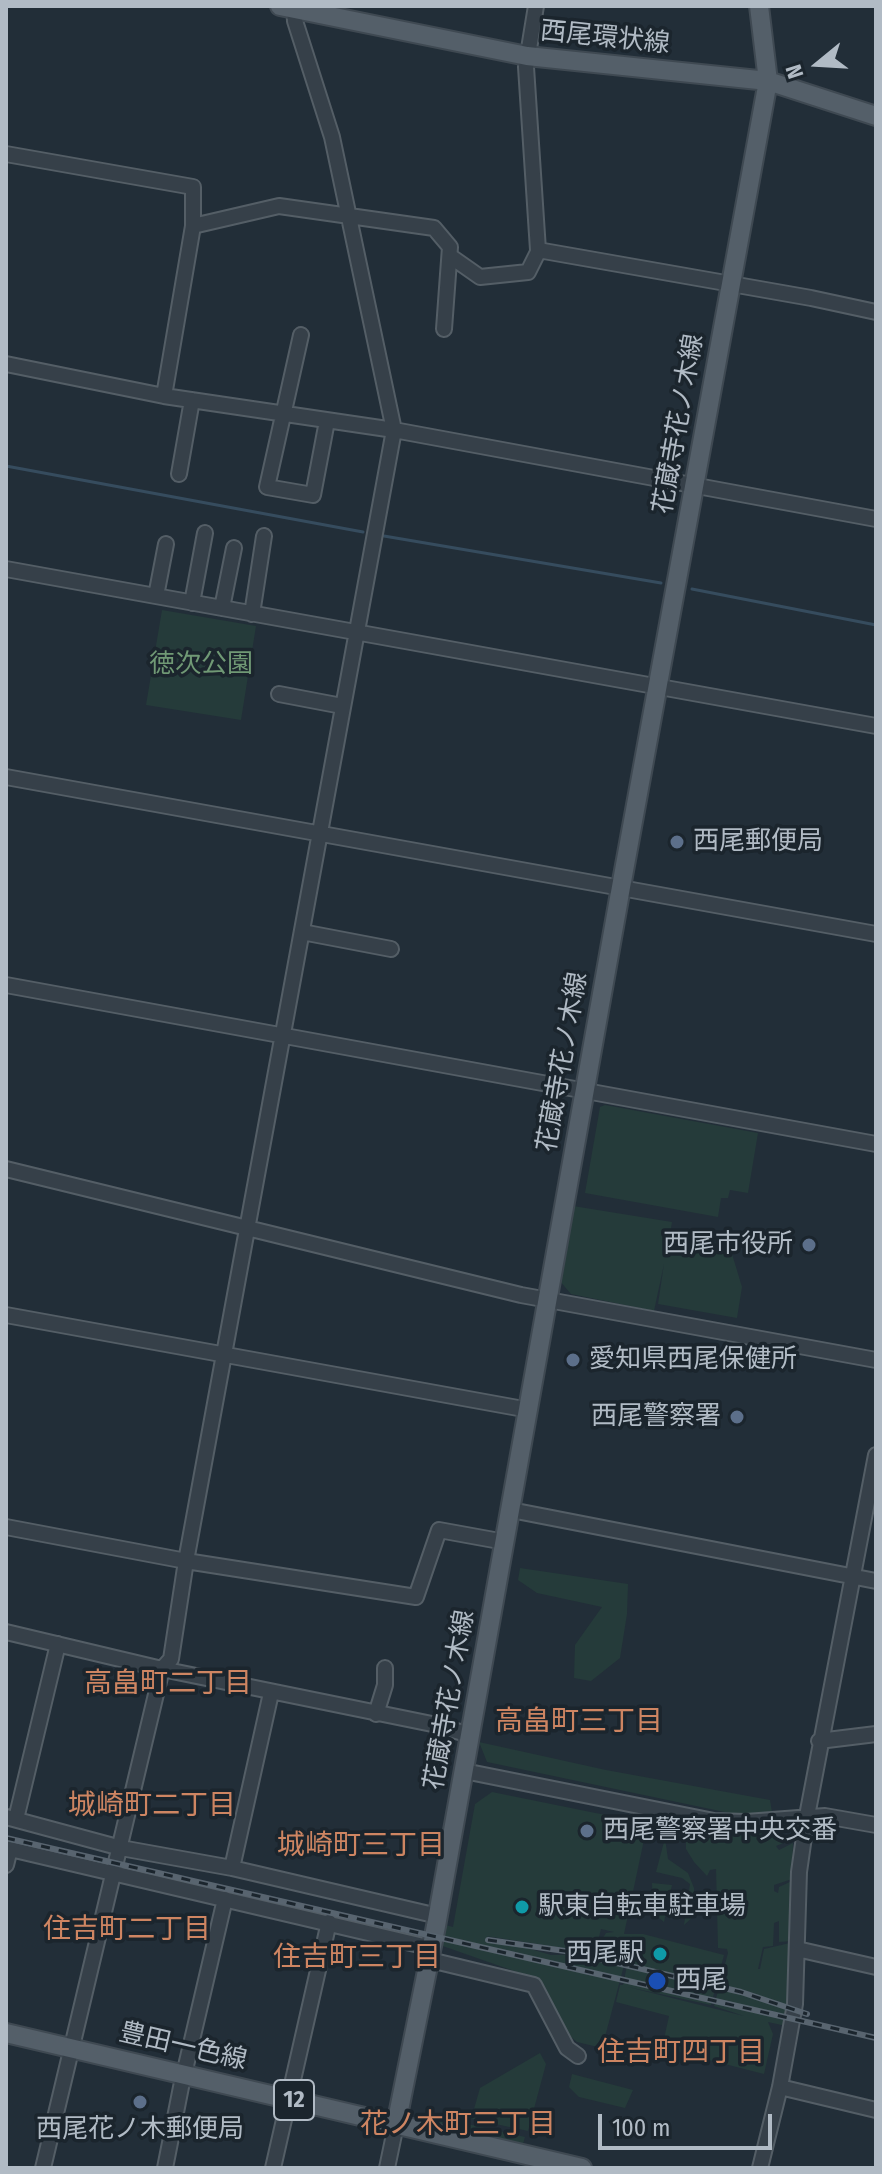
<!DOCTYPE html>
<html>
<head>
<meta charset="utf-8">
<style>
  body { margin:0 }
  #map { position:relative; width:882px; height:2174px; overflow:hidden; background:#222e38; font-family:"Fira Sans Condensed",sans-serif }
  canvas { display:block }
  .frame { position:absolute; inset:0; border:8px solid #b1bbc5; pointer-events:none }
  .north { position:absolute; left:778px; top:24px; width:80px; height:80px; -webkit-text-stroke:6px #1b252d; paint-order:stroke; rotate:252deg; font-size:22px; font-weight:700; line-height:32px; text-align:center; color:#b1bbc5 }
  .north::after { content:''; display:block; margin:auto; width:28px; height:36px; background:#b1bbc5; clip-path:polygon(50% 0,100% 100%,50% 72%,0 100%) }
  .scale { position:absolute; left:598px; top:2114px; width:174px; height:36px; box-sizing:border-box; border:4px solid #b1bbc5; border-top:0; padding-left:10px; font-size:24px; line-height:28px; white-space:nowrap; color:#b1bbc5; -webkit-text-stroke:6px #1b252d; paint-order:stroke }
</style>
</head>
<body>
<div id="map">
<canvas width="882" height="2174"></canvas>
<div class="frame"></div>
<div class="north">N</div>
<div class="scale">100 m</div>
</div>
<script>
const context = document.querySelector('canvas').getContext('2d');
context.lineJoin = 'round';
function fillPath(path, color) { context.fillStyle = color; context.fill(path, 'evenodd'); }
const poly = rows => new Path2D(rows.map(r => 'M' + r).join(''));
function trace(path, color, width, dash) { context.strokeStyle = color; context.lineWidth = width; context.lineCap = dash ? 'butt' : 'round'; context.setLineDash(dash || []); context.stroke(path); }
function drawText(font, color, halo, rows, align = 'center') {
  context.font = font + ' "Fira Sans Condensed","Noto Sans JP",sans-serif'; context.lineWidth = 7; context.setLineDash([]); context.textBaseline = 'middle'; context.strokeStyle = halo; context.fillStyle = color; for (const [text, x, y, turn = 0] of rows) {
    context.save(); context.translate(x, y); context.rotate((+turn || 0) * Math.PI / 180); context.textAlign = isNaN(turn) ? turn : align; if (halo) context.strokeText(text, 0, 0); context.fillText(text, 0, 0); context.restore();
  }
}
fillPath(poly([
  [162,610,256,626,241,720,146,705],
  [605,1105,758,1133,748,1193,730,1190,728,1198,721,1198,718,1217,585,1193,600,1107],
  [573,1206,672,1222,668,1246,688,1235,708,1239,721,1245,732,1254,742,1287,737,1318,658,1304,664,1264,654,1311,571,1294,559,1280],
  [520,1568,628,1584,627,1614,620,1658,591,1681,574,1678,575,1645,602,1607,537,1593,518,1580],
  [479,1742,606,1770,770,1800,772,1812,734,1814,487,1762],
  [492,1792,630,1820,642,1827,645,1835,624,1934,643,1934,724,1955,711,2005,628,1987,744,2016,714,2006,728,1953,727,1949,718,1948,716,1869,710,1870,707,1876,694,1862,686,1849,686,1834,693,1828,734,1832,765,1829,764,1836,776,1835,786,1842,776,1846,779,1850,793,1843,792,1879,774,1885,774,1891,778,1893,779,1887,792,1881,791,1941,779,1942,779,1921,774,1923,773,1946,763,1947,758,1969,760,1969,764,1949,790,1943,786,2026,768,2022,773,2034,764,2074,662,2048,669,2016,616,2002,620,1985,623,1985,630,1951,599,1944,606,1933,614,1932,601,1929,595,1953,486,1936,551,1955,627,1954,602,2048,577,2042,566,2033,537,1979,437,1944,441,1924,453,1927,475,1804],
  [665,1838,668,1859,688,1873,694,1888,695,1915,684,1925,690,1884,682,1878,656,1872],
  [652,1883,672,1885,664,1922,653,1913],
  [540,2053,546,2064,528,2131,463,2117,474,2109,480,2088],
  [572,2074,633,2090,625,2108,579,2097,569,2087],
  [437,2117,525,2137,523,2144,432,2124]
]), '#253b3a');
trace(poly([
  [6,466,363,532],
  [384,536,661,583],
  [692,589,876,625]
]), '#364c5e', 3);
const minor = poly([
  [536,6,526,67,538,250,811,298,876,312],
  [6,154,193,187,193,226,164,396],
  [193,226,279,206,434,228,450,247,444,329],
  [450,256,480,277,528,272,539,250],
  [301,335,267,487,313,495,327,421],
  [6,364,164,396,394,430,876,519],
  [179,474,192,400],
  [6,569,876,726],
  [156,596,166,544],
  [192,603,205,533],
  [222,608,234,548],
  [252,614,264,536],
  [279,694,342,706],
  [6,777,876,934],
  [302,932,391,949],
  [6,985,876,1144],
  [6,1169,521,1295,876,1360],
  [6,1315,529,1410],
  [511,1510,876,1581],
  [6,1527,186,1561,416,1597,439,1530,505,1542],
  [6,1632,162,1669,432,1724,470,1735],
  [376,1714,385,1685,385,1668],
  [819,1741,876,1734],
  [464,1771,714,1821,746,1822,825,1816,876,1825],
  [6,1817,121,1848,232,1868,438,1916],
  [16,1819,58,1644],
  [6,1848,432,1948],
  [6,1865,10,1849],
  [232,1868,271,1693],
  [797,1949,876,1967],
  [430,1960,534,1985,567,2048,578,2056],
  [780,2087,876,2110],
  [43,2168,162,1669,171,1659,186,1561,394,430,332,137,295,21,294,6],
  [165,2168,181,2087,225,1899],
  [273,2168,329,1922],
  [387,2168,396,2125],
  [760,2168,780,2087,795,2004,799,1872,807,1816,876,1455]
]);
const major = poly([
  [280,6,527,56,768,81,876,116],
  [6,2033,582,2168],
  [396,2125,436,1926,621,887,768,81,759,6]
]);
trace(minor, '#545e66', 18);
trace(major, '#3f4952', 22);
trace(minor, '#364049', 14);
trace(major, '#545f69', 18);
const rail = poly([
  [6,1838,876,2038],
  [488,1940,565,1951,741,1992,807,2014]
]);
trace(rail, '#58646f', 6);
trace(rail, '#1b252d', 3, [9]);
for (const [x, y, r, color] of [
  [677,842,8,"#5c6f8a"],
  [809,1245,8,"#5c6f8a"],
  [573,1360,8,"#5c6f8a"],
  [737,1417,8,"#5c6f8a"],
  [587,1831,8,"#5c6f8a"],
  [522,1907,8,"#0f9aa8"],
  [660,1954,8,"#0f9aa8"],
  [657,1981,10,"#1a4fb4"],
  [140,2102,8,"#5c6f8a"]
]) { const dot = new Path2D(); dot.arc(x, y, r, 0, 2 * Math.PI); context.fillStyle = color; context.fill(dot); trace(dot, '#1b252d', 3); }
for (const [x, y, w] of [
  [294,2100,40]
]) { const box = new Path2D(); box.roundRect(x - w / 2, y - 20, w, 40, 6); context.fillStyle = '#1b252d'; context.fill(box); trace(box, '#b1bbc5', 2); }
drawText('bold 24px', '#b1bbc5', null, [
  ["12",294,2100]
]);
drawText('26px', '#b1bbc5', '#1b252d', [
  ["西尾環状線",605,38,6],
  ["花蔵寺花ノ木線",679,424,-80],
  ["花蔵寺花ノ木線",563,1062,-80],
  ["花蔵寺花ノ木線",450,1700,-80],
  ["豊田一色線",183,2047,13]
]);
drawText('26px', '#709975', '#1b252d', [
  ["徳次公園",201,665]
]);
drawText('26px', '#b1bbc5', '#1b252d', [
  ["西尾郵便局",693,842],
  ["西尾市役所",793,1245,"right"],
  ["愛知県西尾保健所",589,1360],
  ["西尾警察署",721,1417,"right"],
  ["西尾警察署中央交番",603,1831],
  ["駅東自転車駐車場",538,1907],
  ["西尾駅",644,1954,"right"],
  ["西尾",675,1981],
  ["西尾花ノ木郵便局",140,2130,"center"]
], 'left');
drawText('28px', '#ce8562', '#1b252d', [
  ["高畠町二丁目",168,1684],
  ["高畠町三丁目",579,1722],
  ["城崎町二丁目",152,1806],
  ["城崎町三丁目",361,1846],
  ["住吉町二丁目",127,1930],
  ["住吉町三丁目",357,1958],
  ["住吉町四丁目",681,2053],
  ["花ノ木町三丁目",458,2125]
]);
</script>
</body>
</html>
